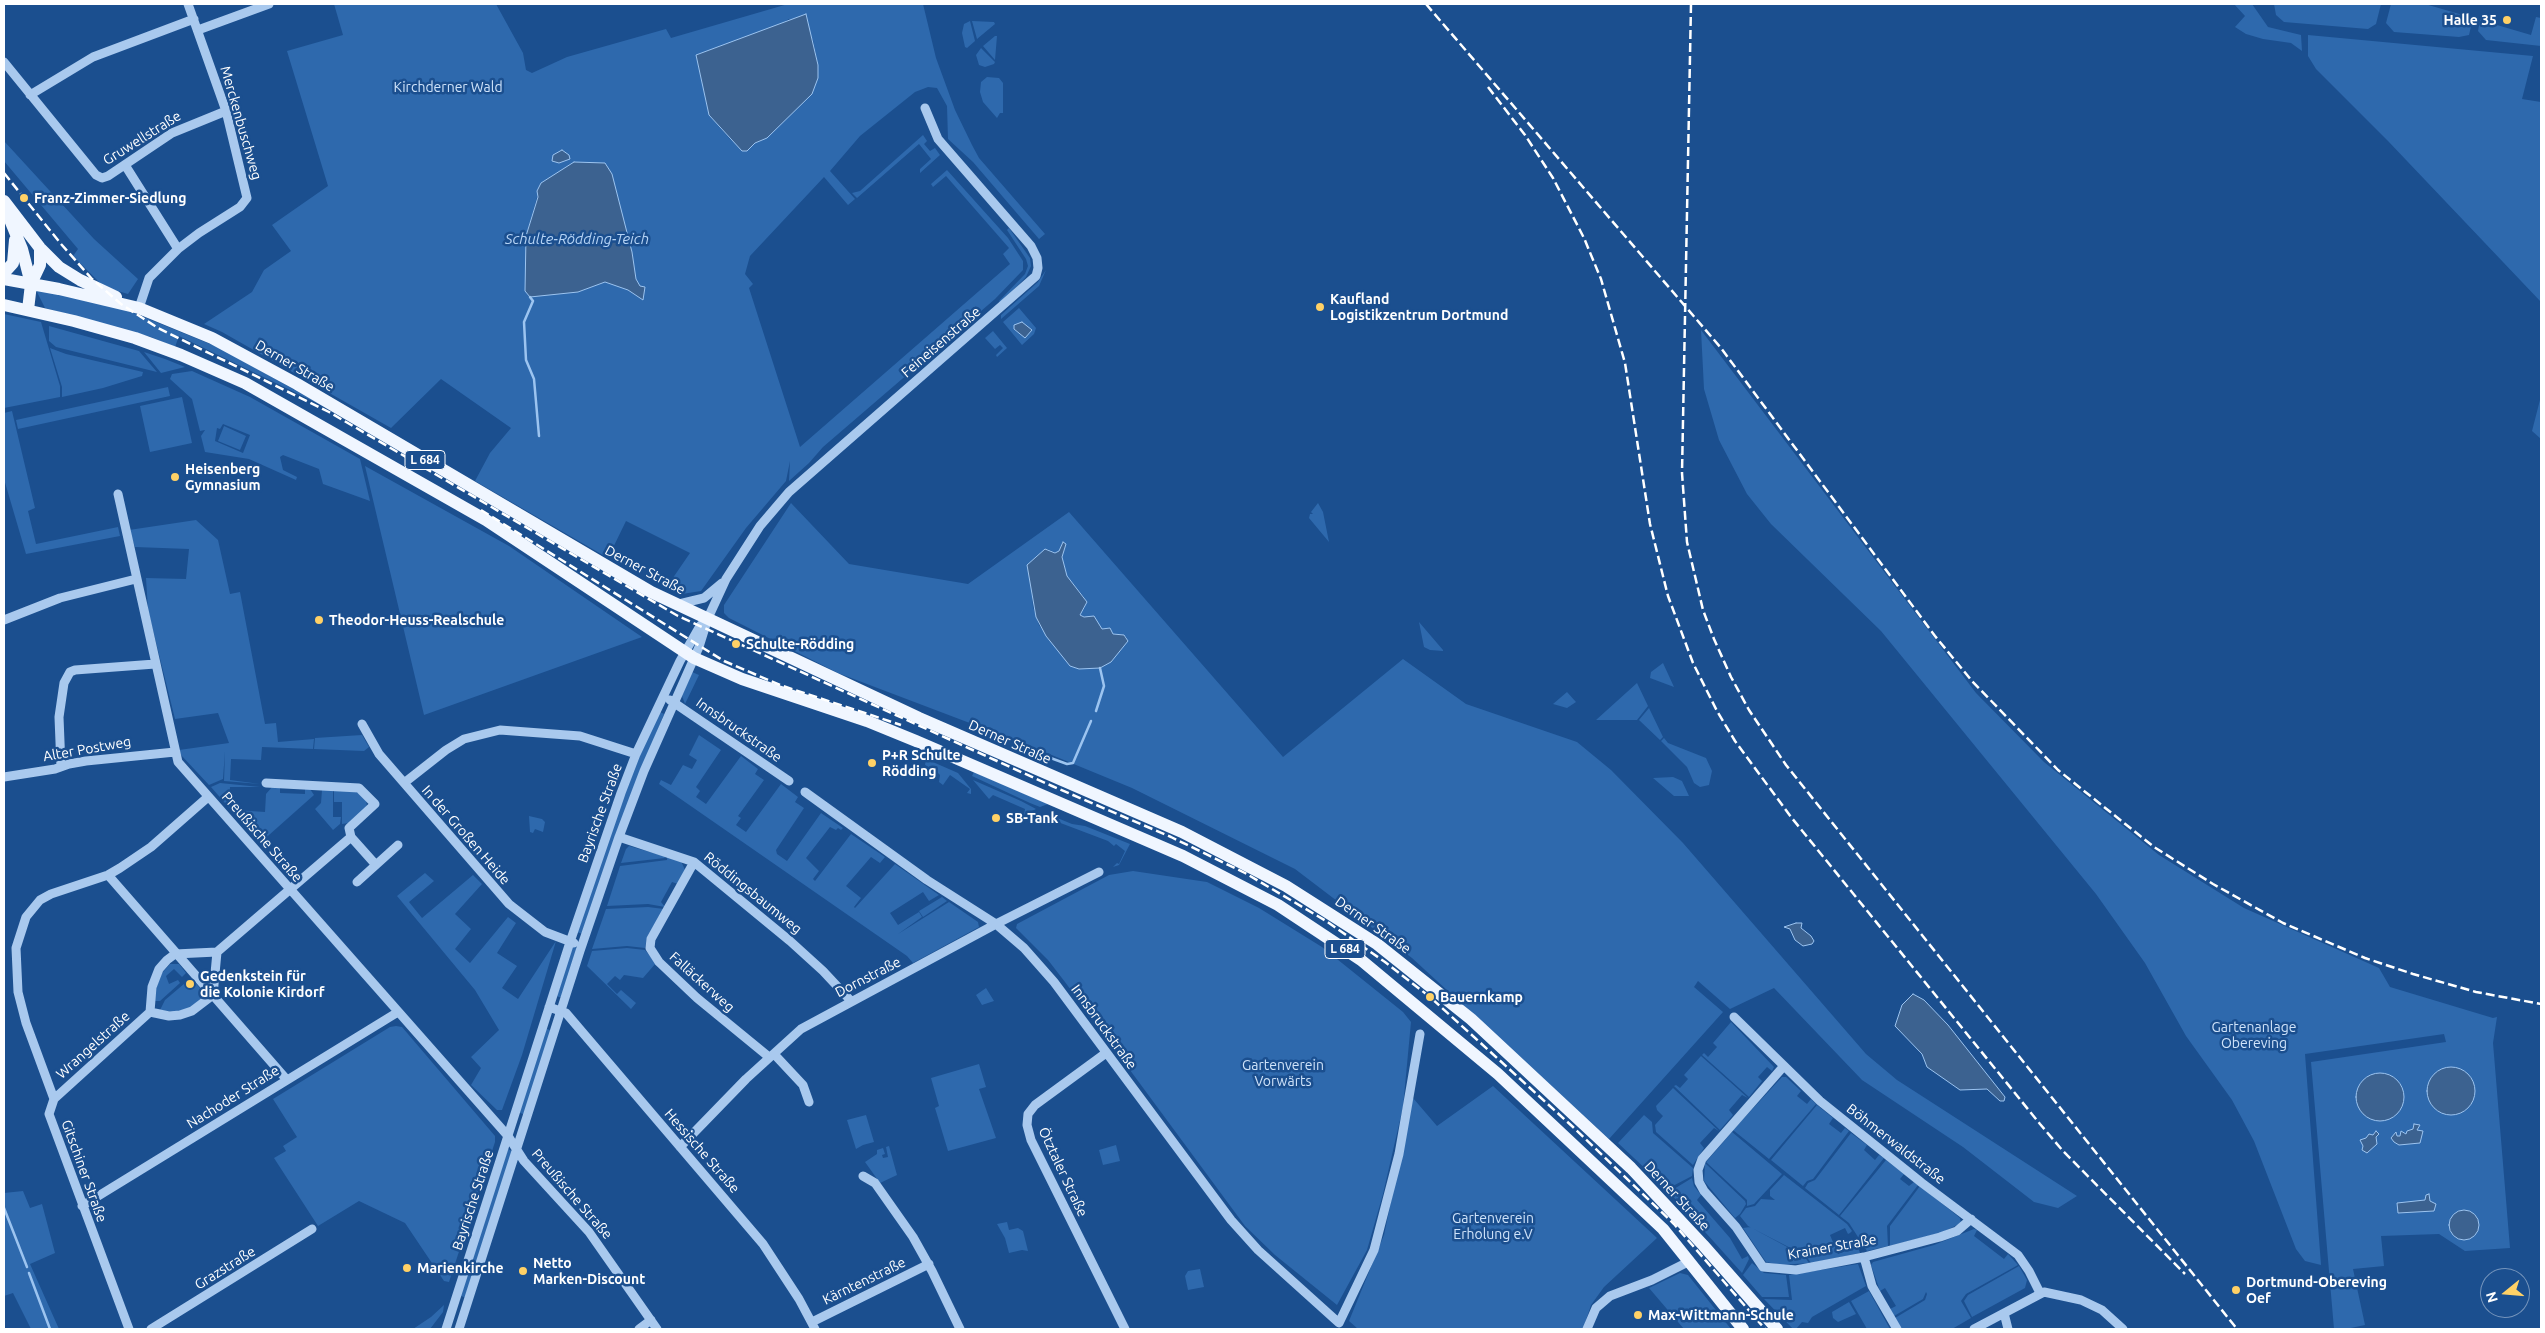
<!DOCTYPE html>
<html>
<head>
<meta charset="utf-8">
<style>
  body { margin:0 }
  #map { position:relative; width:2545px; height:1333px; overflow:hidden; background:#1b4f8f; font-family:Ubuntu,sans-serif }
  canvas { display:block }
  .frame { position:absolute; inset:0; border:5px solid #fff; pointer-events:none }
  .north { position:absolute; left:2480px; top:1268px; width:50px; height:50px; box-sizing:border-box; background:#1b4f8f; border:1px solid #7695bc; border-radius:50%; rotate:253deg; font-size:14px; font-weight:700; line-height:20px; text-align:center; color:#fff }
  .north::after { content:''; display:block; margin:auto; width:18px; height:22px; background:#ffd166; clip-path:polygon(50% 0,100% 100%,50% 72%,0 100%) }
</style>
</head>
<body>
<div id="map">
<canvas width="2545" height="1333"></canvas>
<div class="frame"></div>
<div class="north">N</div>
</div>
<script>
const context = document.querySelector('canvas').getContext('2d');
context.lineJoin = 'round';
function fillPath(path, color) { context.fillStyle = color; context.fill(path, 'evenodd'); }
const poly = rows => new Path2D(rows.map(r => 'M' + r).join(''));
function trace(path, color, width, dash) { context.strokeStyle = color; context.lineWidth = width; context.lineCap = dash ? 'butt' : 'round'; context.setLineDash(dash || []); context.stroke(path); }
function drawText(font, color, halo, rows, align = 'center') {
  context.font = font + ' Ubuntu,sans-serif'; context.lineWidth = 5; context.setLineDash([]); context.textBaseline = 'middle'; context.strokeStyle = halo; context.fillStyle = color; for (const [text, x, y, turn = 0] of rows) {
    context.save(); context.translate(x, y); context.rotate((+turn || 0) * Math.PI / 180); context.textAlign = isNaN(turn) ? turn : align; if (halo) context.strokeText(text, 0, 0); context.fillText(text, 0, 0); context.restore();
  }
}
fillPath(poly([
  [334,4,496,4,523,53,526,70,532,73,567,57,666,29,671,38,788,4,923,4,936,58,955,110,972,145,979,158,1045,234,1039,239,973,162,948,139,947,106,937,88,928,87,915,92,860,136,830,171,855,199,848,205,824,177,750,256,745,274,753,284,749,288,800,447,1010,264,1003,254,1009,248,946,176,933,187,931,184,947,170,1008,238,1023,261,1023,270,995,299,823,447,809,463,789,481,790,461,786,481,746,528,701,591,682,594,666,588,690,553,626,521,608,558,475,481,490,453,511,428,441,379,391,428,222,332,204,324,252,292,264,270,291,251,272,225,328,186,287,51,343,35],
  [789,19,813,40,818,65,818,78,767,138,755,143,747,151,730,139,709,115,696,55,779,25],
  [546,180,632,252,636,279,643,300,628,290,605,282,578,292,526,236,541,183],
  [2234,4,2252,4,2268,27,2301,35,2302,51,2291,43,2263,39,2246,34,2235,27,2245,16],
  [2274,4,2381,4,2376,24,2368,29,2284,22,2276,15],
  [2391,4,2425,4,2473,18,2469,35,2459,37,2394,32,2386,23],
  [2536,17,2541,18,2541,46,2486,40,2478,31,2480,20,2531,35],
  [970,21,975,41,967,48,965,47,962,33,964,24],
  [972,21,994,22,995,24,977,39],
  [2308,35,2533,56,2522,99,2541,102,2541,302,2388,141,2316,69,2308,56],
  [995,36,997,36,995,60,983,46],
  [981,48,995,62,994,64,985,67,979,65,976,55],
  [987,77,999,78,1003,83,1003,113,1000,113,997,118,983,102,980,92,981,82],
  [923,135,927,141,924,144,930,151,935,148,940,155,920,173,920,169,931,159,919,144,857,198,852,193,860,191],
  [4,141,94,239,138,279,128,294,104,287,73,256,78,249,4,161],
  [1009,228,1030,258,1031,266,1026,277,1001,303,999,301,1025,274,1028,266,1026,259,1007,230],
  [1046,270,1039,286,1001,319,1001,315,1038,282],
  [35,288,124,309,220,348,327,408,179,336,175,347,151,337,45,308],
  [1019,308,1036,328,1034,334,1022,345,1003,322],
  [4,314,41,322,60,386,60,397,4,408],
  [49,326,139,351,157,372,56,347,49,341],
  [1701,330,1976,693,2044,762,2159,855,2244,908,2379,968,2390,987,2493,1018,2497,1017,2493,1043,2510,1248,2465,1251,2439,1234,2381,1236,2384,1266,2353,1269,2365,1325,2346,1329,2334,1329,2311,1062,2446,1042,2444,1034,2305,1054,2321,1265,2305,1261,2296,1249,2254,1141,2232,1100,2186,1036,2145,963,2096,894,1881,631,1771,524,1747,494,1719,440,1704,389],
  [2414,1129,2416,1143,2413,1144,2391,1138,2398,1133,2396,1136,2400,1136],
  [993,331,1007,348,997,357,996,355,1003,348,1000,345,995,349,985,338],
  [50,348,66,354,143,372,142,376,103,388,62,397,62,387],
  [144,352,165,359,185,367,161,373],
  [192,371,250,397,360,459,370,501,323,484,319,469,283,455,280,457,283,470,297,477,296,480,249,459,205,452,201,436,205,430,200,431,192,399,170,379,172,374],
  [223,424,250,435,243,453,215,441,217,428,220,429],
  [168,387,170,396,18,429,16,420],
  [2541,396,2541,439,2532,431],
  [182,397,192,443,150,452,140,406],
  [12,411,35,508,28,511,36,544,118,527,120,536,26,554,4,479,4,413],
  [224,426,246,436,240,450,218,441],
  [365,466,509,546,642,637,424,715],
  [791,503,849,564,968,584,1069,512,1283,757,1403,659,1466,704,1577,742,1611,770,1683,843,1866,1054,1897,1080,2077,1196,2058,1208,2034,1202,1963,1147,1862,1080,1774,988,1730,1009,1698,981,1694,987,1723,1012,1609,1139,1412,958,1295,869,1132,788,1025,744,838,673,729,618,724,613,724,605],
  [1066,544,1062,557,1067,576,1084,597,1085,607,1080,615,1086,617,1102,629,1110,628,1113,634,1124,635,1127,638,1111,661,1100,668,1068,663,1039,625,1033,607,1030,574,1047,549,1057,553],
  [1318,503,1323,512,1329,542,1309,518,1310,514,1313,514,1311,512],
  [196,520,218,540,230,594,240,592,265,724,276,723,278,742,314,739,313,749,262,747,261,760,231,759,230,780,260,784,224,781,225,751,223,779,209,785,181,755,179,750,229,743,218,713,175,719,148,610,146,578,186,579,189,549,135,547,129,530],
  [1419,622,1443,650,1443,651,1430,650,1424,647],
  [1663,663,1674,687,1650,678,1651,672],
  [692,672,699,675,685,704,682,696],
  [1637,683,1648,706,1637,720,1596,720],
  [1567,692,1576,702,1567,708,1553,704],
  [1649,708,1663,737,1660,740,1639,720],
  [660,712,664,714,625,810,583,934,576,932,634,765],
  [362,735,369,747,364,751,314,749,315,738],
  [699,735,721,750,696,787,700,791,696,797,706,804,741,756,758,769,755,774,764,780,738,816,741,818,736,825,746,832,781,784,798,797,795,802,804,808,776,850,777,854,787,861,821,813,843,828,841,830,838,828,836,830,830,827,806,858,819,871,813,879,815,881,851,834,885,857,880,863,871,857,846,886,861,898,854,907,855,908,895,864,939,895,929,901,923,892,890,913,898,925,919,912,922,917,898,934,949,902,978,922,979,927,913,963,907,956,659,784,661,780,671,785,683,765,692,769,697,760,689,755],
  [1664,738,1668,743,1706,758,1712,771,1709,785,1700,787,1694,783,1687,767,1661,741],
  [926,759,958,773,971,789,971,794,967,793,970,789,950,775,943,785,939,782,940,775,936,771,925,765],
  [974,772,1048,804,1040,807,1030,803,972,776],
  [1673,777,1682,781,1689,796,1674,796,1653,778],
  [973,780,1021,801,1036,809,1024,815,1025,809,993,795,989,799],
  [220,783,260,787,230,787,229,803,236,810,265,812,266,794,272,787,280,787,280,793,305,794,305,788,310,789,314,795,260,843,211,787],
  [322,790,333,790,333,817,341,817,340,824,333,830,315,809,321,803],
  [334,790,359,792,366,799,367,807,349,823,342,824,342,802,334,802],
  [1045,813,1072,824,1085,826,1130,844,1119,865,1113,867,1117,863,1119,864,1125,851,1116,844,1114,846,1108,841,1042,816],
  [529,816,542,819,545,822,543,832,535,829,533,833,530,832],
  [629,846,664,856,665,858,621,863,626,849],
  [667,857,681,861,685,870,678,884,672,882,661,902,665,907,648,904,607,906,620,866,667,860],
  [1133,871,1207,882,1259,908,1322,947,1403,1012,1411,1022,1403,1107,1383,1194,1367,1250,1337,1305,1275,1255,1245,1226,1065,982,1048,960,1016,928,1017,924,1109,875],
  [425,873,434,881,409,902,422,918,473,875,482,884,455,914,471,929,455,949,470,963,508,917,516,923,497,953,517,966,502,988,518,999,556,941,522,1055,502,1110,497,1110,471,1085,481,1068,471,1057,499,1030,475,990,397,896],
  [942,897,947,901,923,917,919,911],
  [648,907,664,909,647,938,645,948,627,946,592,949,606,909],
  [575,946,577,948,562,997,559,997,557,996,572,947],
  [627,948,645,950,656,963,643,978,624,975,620,980,615,976,607,984,617,994,621,990,636,1003,631,1009,587,966,592,951],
  [170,964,179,964,186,973,182,977,174,969,166,976,169,984,178,980,180,983,160,1001,154,1001,154,993,162,973],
  [191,978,201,989,201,999,189,1009,175,1012,160,1010,165,1000],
  [986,988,994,1001,982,1005,976,995],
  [1731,1022,1774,1067,1772,1071,1767,1067,1758,1077,1762,1081,1749,1097,1702,1055,1704,1053,1708,1057,1717,1047,1713,1043],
  [396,1026,402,1027,495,1136,495,1142,449,1282,444,1281,405,1223,359,1201,318,1226,274,1158,286,1151,283,1146,297,1137,273,1099,390,1027],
  [545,1028,552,1031,525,1115,518,1112],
  [1701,1056,1748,1098,1742,1095,1729,1110,1733,1115,1720,1130,1674,1086,1676,1085,1680,1088,1688,1079,1684,1075],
  [979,1064,986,1087,979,1089,996,1138,948,1151,935,1108,939,1106,931,1078],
  [1782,1077,1786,1077,1801,1091,1797,1096,1807,1104,1811,1099,1816,1104,1769,1159,1733,1130],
  [1493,1086,1657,1238,1604,1287,1591,1305,1583,1329,1358,1329,1349,1321,1384,1235,1413,1098,1437,1126],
  [1673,1088,1719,1131,1714,1128,1700,1143,1704,1148,1693,1165,1656,1132,1655,1125,1663,1116,1657,1110,1656,1106],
  [1817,1105,1833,1118,1829,1124,1841,1133,1845,1128,1849,1131,1813,1179,1807,1181,1803,1186,1771,1160],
  [866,1115,874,1142,863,1145,856,1149,847,1120],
  [1644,1115,1652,1122,1653,1133,1693,1168,1692,1176,1667,1189,1618,1143],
  [1732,1132,1782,1174,1754,1204,1747,1206,1747,1200,1706,1162],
  [1851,1133,1867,1145,1864,1150,1875,1160,1879,1155,1884,1158,1839,1215,1805,1188,1808,1183,1815,1180],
  [1116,1145,1120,1161,1103,1165,1099,1150],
  [889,1146,897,1175,880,1183,865,1162,877,1154,877,1150,883,1148,885,1154,882,1155,883,1158,888,1157,886,1147],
  [508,1149,512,1151,466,1298,459,1295],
  [1886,1160,1904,1174,1900,1179,1909,1186,1914,1182,1918,1185,1887,1226,1888,1246,1867,1251,1849,1223,1840,1216],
  [1705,1163,1745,1201,1746,1204,1740,1214,1735,1218,1704,1181],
  [1784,1175,1847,1224,1852,1231,1850,1233,1848,1234,1845,1228,1830,1235,1838,1254,1853,1248,1851,1242,1856,1241,1860,1253,1811,1263,1806,1256,1748,1226,1740,1216,1746,1208,1755,1206,1761,1199,1775,1200,1770,1196,1770,1190],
  [1692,1178,1694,1186,1701,1195,1697,1200,1730,1238,1742,1259,1748,1256,1749,1259,1742,1273,1669,1192],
  [1920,1186,1960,1218,1961,1223,1943,1232,1890,1246,1890,1226],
  [23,1191,30,1208,42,1204,55,1253,30,1264,59,1329,31,1329,13,1293,4,1296,4,1193],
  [1007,1222,1009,1230,1018,1228,1023,1231,1028,1251,1022,1250,1009,1253,1005,1238,997,1224],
  [1750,1227,1804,1256,1809,1263,1781,1265,1766,1262,1743,1228],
  [1974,1229,1977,1230,1974,1236,2004,1259,2008,1254,2018,1265,1966,1294,1961,1301,1971,1318,1952,1329,1902,1329,1895,1318,1925,1300,1927,1294,1926,1292,1923,1299,1894,1316,1890,1309,1896,1306,1885,1288,1880,1291,1871,1265,1873,1262,1934,1245],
  [1752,1263,1764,1273,1786,1275,1789,1297,1762,1297,1743,1275],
  [1858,1264,1866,1286,1812,1317,1808,1323,1802,1322,1796,1329,1793,1329,1764,1299,1792,1300,1789,1275],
  [2019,1266,2027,1280,2025,1288,1972,1317,1964,1301,1968,1295],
  [1200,1269,1204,1287,1188,1290,1185,1276,1188,1271],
  [1680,1273,1688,1275,1731,1329,1684,1329,1649,1288],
  [1869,1291,1890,1329,1867,1329,1851,1301],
  [1849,1302,1856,1314,1838,1322,1833,1318,1832,1312],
  [444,1305,443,1312,430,1329,413,1329,431,1317]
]), '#2e69ad');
const water = poly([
  [806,14,818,65,818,78,812,94,767,138,755,143,747,151,742,151,709,115,696,55,806,14],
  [562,150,569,155,570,159,559,163,552,161,553,155,562,150],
  [574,162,605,163,612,174,632,252,636,279,640,286,645,287,643,300,628,290,605,282,578,292,530,297,525,291,526,236,538,197,537,191,541,183,574,162],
  [1022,322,1032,330,1025,338,1014,329,1014,325,1022,322],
  [1063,542,1066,544,1062,557,1067,576,1087,602,1080,615,1084,617,1094,616,1102,629,1110,628,1113,634,1124,635,1128,641,1111,662,1100,668,1079,669,1070,666,1046,636,1036,617,1027,565,1045,549,1055,553,1059,551,1063,542],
  [1796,923,1802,923,1801,928,1811,936,1814,941,1812,944,1803,946,1795,940,1790,929,1784,927,1796,923],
  [1913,994,1924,1000,1948,1025,2005,1097,2004,1101,2000,1101,1987,1089,1960,1090,1927,1067,1922,1054,1895,1026,1902,1005,1913,994],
  '2427 1091a24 24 0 1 1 48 0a24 24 0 1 1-48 0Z',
  '2356 1097a24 24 0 1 1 48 0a24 24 0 1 1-48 0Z',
  [2414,1124,2420,1125,2417,1130,2423,1131,2420,1143,2399,1145,2394,1142,2391,1138,2396,1132,2397,1136,2400,1136,2401,1131,2406,1134,2407,1131,2413,1129,2414,1124],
  [2376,1131,2379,1134,2376,1137,2377,1144,2367,1153,2362,1150,2363,1146,2360,1140,2366,1138,2369,1134,2373,1135,2376,1131],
  [2429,1194,2430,1201,2436,1204,2434,1211,2398,1213,2397,1203,2425,1200,2426,1195,2429,1194],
  '2449 1225a15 15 0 1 1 30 0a15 15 0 1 1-30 0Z'
]);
fillPath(water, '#3c6290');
trace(water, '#9cc4f0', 1);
trace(poly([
  [530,297,533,301,524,322,526,360,534,379,539,436],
  [1096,711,1104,686,1100,668],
  [1026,749,1067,764,1073,763,1091,721],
  [4,1208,27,1267],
  [29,1273,50,1329]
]), '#9cc4f0', 2.5);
trace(poly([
  [198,30,269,4],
  [4,62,96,175,102,178,108,176,172,133,226,111],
  [30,95,93,57,194,19],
  [125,165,178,249],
  [139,308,149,278,178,249,199,233,240,207,247,198,226,111,188,4],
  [118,494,178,762,508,1136,524,1161,589,1232,657,1329],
  [679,604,704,598,722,583],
  [4,620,60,598,136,579],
  [670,700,789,781],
  [362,724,379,754,509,904,545,932,574,943],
  [61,767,59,717,64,683,70,672,75,670,155,664],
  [4,777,55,769,69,764,86,761,175,752],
  [404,783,446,750,464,739,500,730,580,736,636,754],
  [805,792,927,880,996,924,1024,948,1054,982,1231,1220,1258,1250,1339,1323,1374,1250,1399,1154,1420,1034],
  [351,837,376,865],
  [619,837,694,862,790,941,823,971,851,1001],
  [694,862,651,939,650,948,659,962,697,998,769,1057],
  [108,875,287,1080],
  [357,882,398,845],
  [549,1007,566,1013,763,1244,799,1299,815,1329],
  [150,1012,169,1016,180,1015,192,1011,213,995,217,952],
  [1734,1017,1820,1101,1922,1183,2018,1255,2029,1271,2040,1293],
  [1106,1053,1035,1105,1028,1114,1027,1125,1031,1140,1125,1329],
  [774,1054,803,1085,809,1102],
  [1783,1067,1702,1159,1698,1170,1699,1182,1704,1191,1736,1227,1763,1267,1796,1270,1864,1257,1940,1237,1957,1231,1971,1219],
  [54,1099,150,1012,152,987,159,969,167,960,175,954,217,952,351,837,349,828,375,804,359,788,266,783],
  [680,1147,746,1079,801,1029,996,924,1099,872],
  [863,1176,875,1183,913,1237,932,1271,960,1329],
  [82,1206,398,1012],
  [1864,1257,1872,1286,1897,1329],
  [2004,1313,2008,1329],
  [812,1322,929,1264],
  [129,1329,49,1114,54,1099,26,1023,18,992,16,948,26,917,40,900,51,894,108,875,120,868,151,847,208,797],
  [151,1329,312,1229],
  [446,1329,570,942,621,793,636,754,680,661,700,626,708,619],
  [459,1329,580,951,619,837,644,771,699,647,708,618,726,579,760,526,789,492,1036,276,1038,268,1037,258,1031,246,938,139,925,108],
  [639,1329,651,1320],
  [1587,1329,1596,1308,1610,1296,1652,1280,1690,1261],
  [1974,1329,2044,1292,2081,1300,2102,1310,2123,1329]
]), '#a9c9ee', 9);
trace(poly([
  [4,201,40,248,59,267,80,280,116,297],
  [6,210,22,249,31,284],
  [4,273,13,263,15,240],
  [4,279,59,289,139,308,212,338,297,384,651,592,919,718,1182,832,1286,886,1377,944,1471,1019,1631,1168,1703,1245,1777,1329],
  [4,305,74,321,135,338,181,355,245,383,486,520,694,658,742,679,867,721,916,741,1183,856,1278,905,1361,960,1498,1074,1663,1229,1743,1329],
  [28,310,31,284,40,265,40,248]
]), '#f0f6ff', 12);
trace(poly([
  [1426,4,1721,348,1935,636,1972,681,2058,770,2154,847,2213,884,2283,923,2365,958,2413,974,2476,992,2541,1004],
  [1691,4,1682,473,1687,542,1703,610,1714,639,1731,677,1749,710,1786,765,2237,1329],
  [1488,87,1525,135,1553,178,1584,238,1601,279,1625,363,1650,524,1668,596,1693,663,1717,711,1735,741,1791,817,2040,1124,2063,1151,2185,1274],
  [4,173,61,244,92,279,121,304,158,328,329,412,678,616,1052,786,1171,837,1245,873,1326,921,1385,962,1430,997,1573,1127,1674,1224,1765,1329],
  [481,510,724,661,780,685,901,725]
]), '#fff', 2.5, [9, 4]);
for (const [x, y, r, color] of [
  [2507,20,5,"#ffd166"],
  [24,198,5,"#ffd166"],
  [1320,307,5,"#ffd166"],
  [175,477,5,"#ffd166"],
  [319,620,5,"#ffd166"],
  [736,644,5,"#ffd166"],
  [872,763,5,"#ffd166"],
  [996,818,5,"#ffd166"],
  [190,984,5,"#ffd166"],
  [1430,997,5,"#ffd166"],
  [407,1268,5,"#ffd166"],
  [523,1271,5,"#ffd166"],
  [2236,1290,5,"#ffd166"],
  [1638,1315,5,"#ffd166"]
]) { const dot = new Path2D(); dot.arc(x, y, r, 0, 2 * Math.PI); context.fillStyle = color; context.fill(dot); trace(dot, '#1b4f8f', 2); }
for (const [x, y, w] of [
  [425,460,40],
  [1345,949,40]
]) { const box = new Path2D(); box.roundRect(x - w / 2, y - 9.5, w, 19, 4); context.fillStyle = '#1b4f8f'; context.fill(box); trace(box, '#fff', 1); }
drawText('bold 12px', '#fff', null, [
  ["L 684",425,460],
  ["L 684",1345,949]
]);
drawText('bold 14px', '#fff', '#1b4f8f', [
  ["Halle 35",2497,20,"right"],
  ["Franz-Zimmer-Siedlung",34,198],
  ["Kaufland",1330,299],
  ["Logistikzentrum Dortmund",1330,315],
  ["Heisenberg",185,469],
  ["Gymnasium",185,485],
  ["Theodor-Heuss-Realschule",329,620],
  ["Schulte-Rödding",746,644],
  ["P+R Schulte",882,755],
  ["Rödding",882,771],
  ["SB-Tank",1006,818],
  ["Gedenkstein für",200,976],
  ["die Kolonie Kirdorf",200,992],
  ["Bauernkamp",1440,997],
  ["Netto",533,1263],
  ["Marken-Discount",533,1279],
  ["Marienkirche",417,1268],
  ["Dortmund-Obereving",2246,1282],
  ["Oef",2246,1298],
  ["Max-Wittmann-Schule",1648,1315]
], 'left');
drawText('14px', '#cfe3fa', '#1b4f8f', [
  ["Kirchderner Wald",448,87],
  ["Gartenanlage",2254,1027],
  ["Obereving",2254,1043],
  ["Gartenverein",1283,1065],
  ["Vorwärts",1283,1081],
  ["Gartenverein",1493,1218],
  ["Erholung e.V",1493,1234]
]);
drawText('14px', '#fff', '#1b4f8f', [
  ["Merckenbuschweg",241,123,74],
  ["Gruwellstraße",142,138,-32],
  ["Feineisenstraße",941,342,-41],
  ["Derner Straße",295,366,30],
  ["Derner Straße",645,570,28],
  ["Innsbruckstraße",739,730,35],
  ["Derner Straße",1010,742,24],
  ["Alter Postweg",87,749,-10],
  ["Bayrische Straße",600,813,-70],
  ["In der Großen Heide",466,835,49],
  ["Preußische Straße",262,837,49],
  ["Röddingsbaumweg",753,893,39],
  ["Derner Straße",1373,925,35],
  ["Dornstraße",868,977,-27],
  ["Falläckerweg",702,982,42],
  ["Innsbruckstraße",1104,1027,54],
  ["Wrangelstraße",93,1045,-42],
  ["Nachoder Straße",233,1097,-32],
  ["Böhmerwaldstraße",1896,1144,38],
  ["Hessische Straße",702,1151,49],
  ["Gitschiner Straße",84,1171,70],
  ["Ötztaler Straße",1063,1172,65],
  ["Preußische Straße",572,1194,49],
  ["Derner Straße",1677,1196,47],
  ["Bayrische Straße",473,1200,-72],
  ["Krainer Straße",1832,1247,-10],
  ["Grazstraße",225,1268,-32],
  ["Kärntenstraße",864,1281,-26]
]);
drawText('italic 15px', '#b5d3f5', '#1b4f8f', [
  ["Schulte-Rödding-Teich",577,239]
]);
</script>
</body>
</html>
